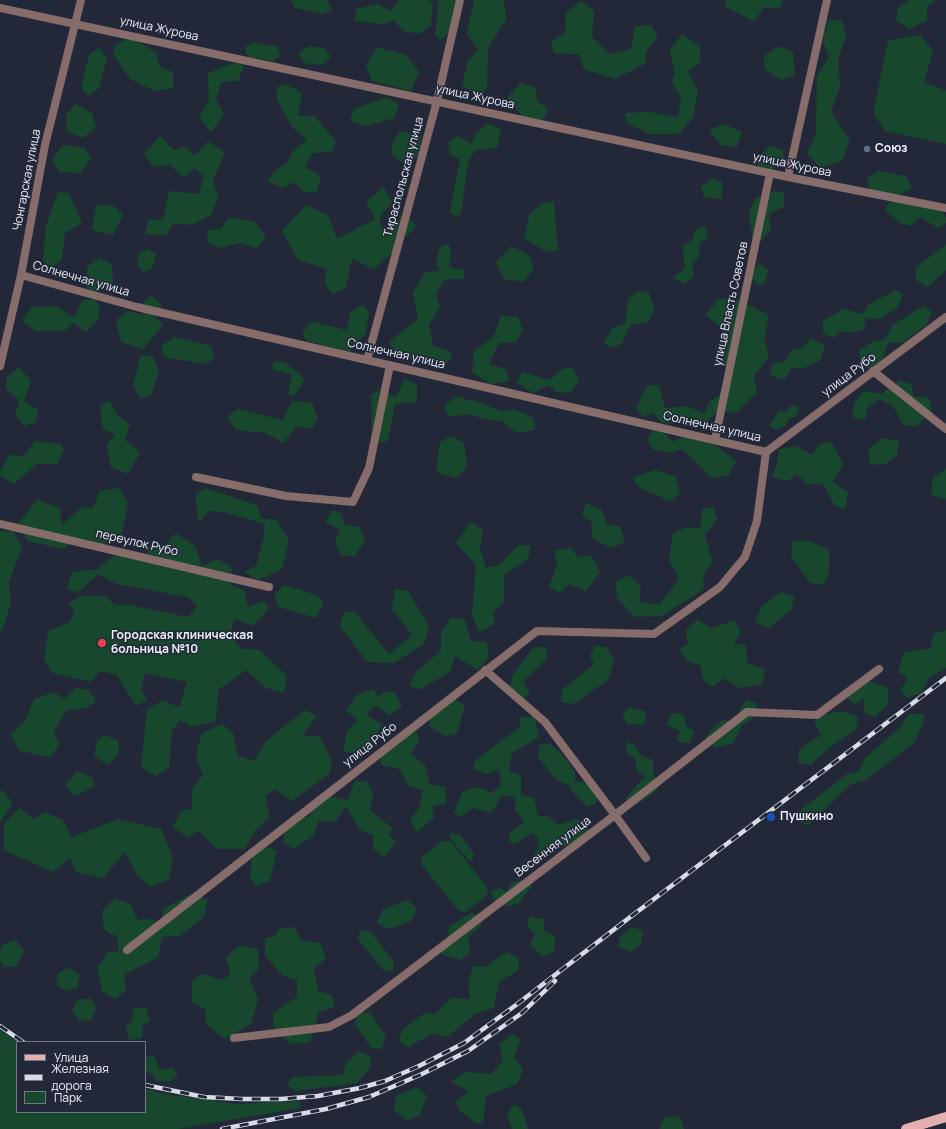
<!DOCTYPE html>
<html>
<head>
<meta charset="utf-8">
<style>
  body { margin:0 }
  #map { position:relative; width:946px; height:1129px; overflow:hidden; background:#232838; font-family:Manrope,sans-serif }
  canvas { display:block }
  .legend { position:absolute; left:16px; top:1041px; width:130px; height:72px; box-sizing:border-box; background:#232838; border:1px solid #737886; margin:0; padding:5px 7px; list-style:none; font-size:12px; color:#ebeffa }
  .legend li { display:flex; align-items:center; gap:8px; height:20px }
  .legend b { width:20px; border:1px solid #737886 }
</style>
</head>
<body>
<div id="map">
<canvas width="946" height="1129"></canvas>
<ul class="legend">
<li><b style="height:5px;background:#e4afae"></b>Улица</li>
<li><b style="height:5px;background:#d7dbe6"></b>Железная дорога</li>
<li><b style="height:11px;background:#17482e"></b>Парк</li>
</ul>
</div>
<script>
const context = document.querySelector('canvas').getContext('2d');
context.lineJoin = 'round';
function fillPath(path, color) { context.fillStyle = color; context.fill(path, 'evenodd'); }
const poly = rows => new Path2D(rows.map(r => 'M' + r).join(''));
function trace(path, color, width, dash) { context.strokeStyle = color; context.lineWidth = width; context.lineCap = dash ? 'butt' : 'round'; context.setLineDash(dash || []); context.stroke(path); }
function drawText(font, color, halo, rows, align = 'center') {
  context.font = font + ' Manrope,sans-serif'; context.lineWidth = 3; context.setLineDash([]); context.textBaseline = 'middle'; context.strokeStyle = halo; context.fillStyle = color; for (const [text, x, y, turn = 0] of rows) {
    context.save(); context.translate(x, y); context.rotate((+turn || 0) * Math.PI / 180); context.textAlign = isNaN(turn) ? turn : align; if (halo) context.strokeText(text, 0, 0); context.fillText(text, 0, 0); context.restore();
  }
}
fillPath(poly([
  [292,0,327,0,332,10,322,14,295,8,291,1],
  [399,0,429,0,433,4,431,25,420,34,403,31,394,20,384,24,355,21,356,9,376,4,391,11],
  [439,0,457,0,450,32,440,40,435,34],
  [474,0,504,0,506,20,488,48,487,88,478,97,462,85,468,61,478,50,467,34],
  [726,0,783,0,779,9,764,7,754,21,726,7],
  [910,0,936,0,927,6,927,20,909,29,896,20,898,8],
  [581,1,594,11,592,37,610,54,631,49,635,26,651,25,658,37,646,51,645,64,615,79,584,69,579,54,554,53,551,42,565,33,566,13],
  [828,20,842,21,846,37,838,59,840,87,831,112,850,140,842,161,821,168,807,154,816,133,817,76,829,57,823,41],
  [682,34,700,47,700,62,688,72,698,91,693,118,679,134,649,134,627,123,625,113,648,112,678,117,681,97,671,82,675,74,670,50],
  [920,35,933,50,924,82,946,91,946,144,885,131,873,113,888,41],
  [132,38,155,52,160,67,173,72,173,88,155,91,130,79,113,54,116,44],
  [254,42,278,47,280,56,273,61,248,57,245,47],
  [309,46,325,48,331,57,322,65,304,63,299,53],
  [779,46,793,52,795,76,781,80,765,69,764,56],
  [377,47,406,55,419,72,411,91,372,81,366,66],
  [100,48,107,58,99,88,88,96,81,87,90,53],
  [236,62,244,66,238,81,221,82,216,99,224,114,211,132,199,117,209,100,208,73],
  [521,83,536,88,537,101,548,109,543,120,522,116,507,97],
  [288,85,302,93,298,116,314,116,336,141,332,152,313,153,305,167,321,176,317,191,304,192,294,182,282,188,268,181,276,170,287,163,293,151,307,139,293,128,277,100,276,87],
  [387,97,399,105,394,118,366,126,350,121,354,109],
  [76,104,92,113,96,127,83,138,67,131,66,115],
  [488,124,501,130,497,148,475,150,468,163,461,214,457,217,450,212,460,159,450,155,448,143,458,136,471,144,476,133],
  [724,124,742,132,737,147,721,145,709,130],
  [400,131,421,136,418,156,404,164,392,155,392,144],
  [160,136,174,150,184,147,195,155,208,141,225,153,213,180,218,198,211,215,192,225,174,223,166,235,145,234,149,220,163,219,169,191,199,194,204,176,195,168,184,178,169,164,154,167,144,154],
  [63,145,84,148,91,158,80,173,60,172,52,160],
  [771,146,783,150,784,160,770,170,757,165,758,156],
  [878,171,906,176,912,188,899,195,870,190,867,179],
  [713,178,722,182,722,199,704,197,701,187],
  [384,187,392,203,381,215,379,226,391,231,404,212,416,226,406,237,396,235,392,253,374,269,352,259,346,288,332,294,325,283,327,269,298,260,282,231,306,205,328,215,337,239,375,219,366,202],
  [773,191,784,193,784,207,769,214,771,229,761,242,752,235,749,212,756,197,767,198],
  [58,192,69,193,82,223,65,233,62,260,50,268,43,259,46,226],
  [554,201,558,250,546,252,524,238,530,213,544,203],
  [890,201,920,206,942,211,946,218,946,223,938,228,920,217,911,226,900,223,885,210],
  [113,205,123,215,113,235,92,230,96,206],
  [229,218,254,221,266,237,257,248,239,243,221,248,208,243,207,230,221,229],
  [705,226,708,237,700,243,699,257,692,263,694,276,685,283,672,278,685,268,683,247,692,240,696,229],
  [448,244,451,250,449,267,464,271,464,279,445,279,436,293,440,307,429,325,433,346,450,351,452,359,441,366,398,356,389,342,418,319,413,293,425,272,440,271,436,262,440,247],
  [946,245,946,270,928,287,916,281,916,267],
  [511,246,529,255,534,268,524,282,504,279,496,262],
  [147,249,156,254,152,269,142,272,137,264,139,254],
  [99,258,112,265,113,282,97,293,86,287,87,267],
  [759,263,768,270,765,282,759,285,752,279,753,269],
  [896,290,903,294,898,307,880,319,866,318,864,329,852,333,841,331,833,338,823,333,823,321,844,309,863,314,869,304],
  [648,291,655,309,648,322,630,325,622,344,610,348,604,342,613,328,625,324,628,299,636,292],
  [151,295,162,306,155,316,163,325,143,349,121,342,116,320,128,311,143,315,143,304],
  [734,298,769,315,764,338,769,357,754,376,757,392,736,413,717,411,706,424,662,423,653,413,643,417,636,408,647,386,659,385,665,408,687,406,705,414,708,403,722,393,727,372,716,349,724,329,705,315,719,299],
  [95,299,100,306,98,319,86,332,73,323,64,331,36,331,22,321,32,307,58,307,74,318,83,300],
  [363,305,369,311,366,333,349,352,308,341,302,333,312,322,346,330,351,311],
  [923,306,932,311,927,324,902,343,888,342,883,359,870,369,859,365,860,350,874,341,885,339,893,325],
  [501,316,518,317,523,331,515,342,499,343,489,364,506,369,509,381,490,384,472,372,474,352,494,336],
  [175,337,211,346,214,357,207,364,164,357,161,345],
  [811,339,825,345,820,361,801,369,792,367,785,379,770,376,773,363,784,362,791,351,800,349],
  [141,355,153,357,159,370,152,394,141,399,133,385],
  [275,361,285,362,305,379,294,396,288,394,292,375,270,368],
  [19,367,31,381,24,401,38,410,36,422,24,426,15,415,19,400,6,389,7,377],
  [573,367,579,380,570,393,556,392,549,385,533,393,517,383,522,372,550,380,563,369],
  [404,380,417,384,417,402,395,404,388,441,372,444,371,395,380,390,396,397],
  [900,381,912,384,913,396,929,398,932,410,917,426,903,425,893,406,880,399,868,407,865,420,852,417,855,402,863,391,881,394],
  [454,397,476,401,503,412,514,409,534,418,535,430,517,433,502,421,484,419,469,414,449,417,444,407],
  [110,400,117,415,130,424,125,440,140,453,128,474,111,467,107,445,115,434,103,429,100,407],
  [292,401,312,403,318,419,312,428,296,427,283,443,266,433,236,430,227,417,237,409,283,420],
  [792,405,799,408,795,417,789,418,785,427,775,430,769,426,779,411,785,412],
  [654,430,665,433,672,442,687,435,709,441,736,461,729,475,712,478,682,449,671,453,653,450,647,439],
  [451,436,464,443,467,467,456,478,436,472,440,442],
  [882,438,899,441,897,455,886,464,870,465,868,450],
  [35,441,60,444,64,450,57,465,38,463,14,484,0,476,0,472,10,454,23,457],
  [831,441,843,464,833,482,848,492,845,508,835,506,822,483,808,485,797,474,788,481,772,477,777,464,779,449,796,446,812,455,820,444],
  [946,469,946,499,931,495,933,478],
  [655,470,675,476,680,494,670,501,640,488,632,478],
  [119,488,128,503,122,532,96,549,71,542,63,549,28,541,17,525,37,500,60,508,62,525,82,507,93,508,100,491],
  [205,488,257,505,261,518,276,520,289,540,282,569,258,580,244,572,256,566,264,536,265,524,224,512,209,511,199,523,195,496],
  [586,503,602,510,607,525,620,526,625,542,611,548,593,539,591,521,582,516],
  [713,507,717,519,705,535,713,563,703,574,704,589,662,616,635,617,617,598,616,581,630,575,641,587,639,601,659,605,679,579,669,560,673,533,688,527,700,529,702,509],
  [332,510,342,514,344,525,359,527,365,540,355,556,341,555,335,542,340,530,325,522],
  [471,522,483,530,480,549,486,568,499,565,519,545,531,546,528,559,504,575,504,602,493,612,494,624,479,632,472,615,476,565,456,543],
  [0,531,13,531,22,547,9,582,11,603,4,626,0,632],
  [176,533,195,546,202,566,218,559,232,568,230,585,244,590,248,607,263,601,269,608,253,626,235,619,230,634,241,649,260,650,287,676,284,692,266,688,246,670,218,690,216,721,192,727,180,720,172,731,169,767,156,776,141,767,147,709,162,701,180,707,187,682,145,673,141,690,147,700,136,706,117,675,100,671,91,682,53,673,44,660,48,631,68,623,75,613,69,603,81,596,105,596,115,605,130,605,188,617,197,606,188,597,117,584,98,574,79,592,67,589,72,572,96,570,116,554,143,559,151,546,166,544],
  [809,541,829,550,829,574,823,585,810,583,791,556,793,542],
  [570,548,578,557,591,555,600,572,586,591,569,584,560,593,549,587,557,565,554,551],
  [284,585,319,596,323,606,316,618,279,607,274,595],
  [395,589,408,591,429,626,424,644,394,663,367,662,340,626,344,612,354,611,389,654,412,635,392,609],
  [781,592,794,596,792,609,769,628,755,622,762,606],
  [451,617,465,620,471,641,487,642,489,656,478,670,455,656,450,672,419,690,409,685,417,671,441,651,441,632],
  [697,620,712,628,734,621,741,631,734,644,746,645,747,663,765,670,762,684,739,688,723,678,714,687,704,681,700,665,689,662,679,650,688,644,686,630],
  [946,630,946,668,930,677,921,693,906,698,901,690,908,677,898,672,904,652,930,649,934,634],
  [595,646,606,647,614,660,608,680,574,704,561,702,562,690,594,664,590,656],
  [534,647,546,647,547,658,523,682,530,693,524,698,509,696,512,676],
  [868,681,888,688,888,704,875,717,864,712,864,699,854,704,845,697],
  [76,688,89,690,96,702,87,708,67,710,54,731,59,745,50,757,20,751,11,735,26,719,34,699,54,692,64,699],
  [373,689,378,697,386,691,395,693,402,707,389,715,376,705,366,715,382,724,376,738,359,754,343,752,347,731,357,720,346,710,358,694],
  [455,699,465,706,457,733,445,736,429,726,431,716],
  [747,700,757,703,755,717,742,725,734,743,715,748,705,737,722,720,739,722,740,708],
  [629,708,646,711,644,725,627,724,622,715],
  [305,710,316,716,302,736,320,736,332,761,329,774,292,801,275,789,265,796,270,817,255,830,245,849,217,849,199,831,187,837,173,827,181,811,192,809,192,789,203,775,196,757,201,734,222,724,233,733,238,756,254,761,266,741],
  [842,711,858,717,856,729,831,746,811,765,798,763,799,749,821,735,814,721,824,715],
  [672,713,684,715,686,726,694,731,690,744,677,741,680,731,667,725],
  [908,714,924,714,924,722,914,743,864,781,851,784,809,825,797,821,798,812,847,774,859,771,865,758,900,728],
  [519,717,534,717,539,737,512,753,509,771,521,776,521,795,534,798,538,816,548,816,558,825,577,819,588,829,581,847,556,846,540,862,533,857,540,843,534,832,515,844,508,841,510,832,525,822,515,810,516,798,502,795,491,813,473,808,460,817,454,813,462,792,478,787,491,793,501,785,499,769,486,774,473,768,476,760,521,726],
  [405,728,416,729,419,741,411,754,425,765,430,784,445,787,446,803,432,807,434,818,417,832,410,820,420,806,423,790,409,786,399,769,382,765,379,754],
  [105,735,118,740,119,754,108,765,94,756,97,741],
  [626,742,635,745,640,755,653,760,653,775,660,783,655,792,636,805,625,799,645,776,637,771,635,758,626,752],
  [548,743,560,752,575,772,575,781,589,783,599,794,596,803,588,807,575,795,569,785,557,781,538,757,539,745],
  [77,771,93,778,94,787,74,796,65,785],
  [355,781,367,782,373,794,370,810,392,828,389,836,396,842,384,857,373,849,373,835,360,830,346,806,336,821,319,821,314,835,294,849,283,842,285,830,298,818,309,817,315,806,328,796,347,800],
  [2,790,13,803,0,823,0,791],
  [19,808,34,819,45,812,63,820,72,837,118,819,161,829,173,857,169,879,151,887,137,875,125,852,103,878,76,872,70,858,53,872,4,850,4,824],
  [450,833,460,835,474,854,472,861,467,859,449,837],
  [442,841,450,841,488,888,487,895,466,912,459,911,421,864,421,858],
  [264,847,277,850,270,881,257,886,250,878,252,857],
  [529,879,532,886,518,904,501,907,493,899,491,891,500,888,507,892,512,882],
  [193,893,208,900,204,917,179,936,162,937,158,957,124,975,126,990,115,999,102,991,97,967,108,952,119,951,118,937,104,930,102,911,115,898,130,904,138,920,152,919,162,927,163,909],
  [408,900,417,908,411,921,389,929,377,923,383,909],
  [471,913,482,918,481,926,468,936,470,952,460,960,441,954,440,945,448,938,449,927],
  [530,917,544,919,544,931,555,936,555,951,543,956,530,945,535,934,527,927],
  [294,927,302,941,320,943,326,959,314,968,318,991,332,995,334,1007,319,1012,310,1042,291,1044,274,1030,273,1013,297,997,297,980,283,976,265,956,265,938,274,937,280,928],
  [632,927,643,931,641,944,631,952,618,946,620,937],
  [360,930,370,931,394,962,393,971,383,970,358,939],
  [16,940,24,951,16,966,4,967,0,961,0,951,3,944],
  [240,945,258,949,259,969,249,978,258,999,251,1024,224,1039,206,1024,205,1009,192,1003,192,981,202,974,223,980,231,973,226,957],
  [507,952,519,959,518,971,499,982,494,1008,475,1014,447,1037,433,1033,409,1047,398,1041,403,1029,425,1013,434,1015,451,998,470,999,468,984,473,966,485,967],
  [69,968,80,975,77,988,65,991,56,984,58,973],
  [90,998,97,1008,91,1020,80,1021,72,1011,77,1000],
  [146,1007,150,1021,142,1026,142,1038,129,1040,126,1027,132,1020,133,1009],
  [358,1012,370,1013,386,1036,382,1049,371,1048,355,1024],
  [0,1030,17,1042,17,1112,145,1112,145,1088,164,1094,236,1104,300,1101,300,1108,178,1129,0,1129],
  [513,1034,521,1040,514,1056,523,1069,517,1084,486,1096,483,1122,477,1124,459,1110,456,1102,469,1091,451,1082,465,1072,491,1074,503,1061,499,1044],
  [358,1052,371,1056,370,1068,357,1083,295,1091,286,1084,293,1077,343,1075,346,1063],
  [154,1056,160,1070,173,1068,178,1076,169,1082,157,1081,151,1073,145,1072,145,1057],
  [417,1087,427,1096,419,1116,407,1120,394,1111,396,1096],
  [514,1105,522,1110,528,1129,512,1129,507,1114],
  [680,1116,684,1129,659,1129,665,1118]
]), '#17482e');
trace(poly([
  [0,8,788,177,946,208],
  [788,177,827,0],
  [21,275,137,307,766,452],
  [367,360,437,101,460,0],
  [0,366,21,275,45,145,81,0],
  [873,371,946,429],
  [715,440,770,173],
  [766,452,946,317],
  [196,477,286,496,353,502,369,468,390,365],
  [0,524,269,587],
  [485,670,545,722,615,815,646,858],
  [127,950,537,631,654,634,720,587,745,557,757,521,766,452],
  [234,1038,329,1027,352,1015,615,815,747,712,817,715,879,669]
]), '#866c6b', 8);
trace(poly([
  [906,1129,946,1117]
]), '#e4afae', 10);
const rail = poly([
  [0,1026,23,1042],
  [145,1085,204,1097,241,1099,281,1099,318,1096,360,1088,385,1081,419,1066,464,1043,516,1005,625,921,946,678],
  [222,1129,326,1109,369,1097,422,1074,468,1051,522,1013,555,981]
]);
trace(rail, '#d7dbe6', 4.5);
trace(rail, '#232838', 3, [9]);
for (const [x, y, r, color] of [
  [867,149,4,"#5c6f8a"],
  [102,643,5,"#e0444e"],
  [771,817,5,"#1a4fb4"]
]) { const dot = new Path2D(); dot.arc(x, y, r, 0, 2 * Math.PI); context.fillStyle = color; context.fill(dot); trace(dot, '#232838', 1.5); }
drawText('12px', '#ebeffa', '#232838', [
  ["улица Журова",159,29,12],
  ["улица Журова",475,97,12],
  ["улица Журова",792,165,12],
  ["Тираспольская улица",404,177,-75],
  ["Чонгарская улица",27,180,-79],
  ["Солнечная улица",81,279,16],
  ["улица Власть Советов",731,304,-78],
  ["Солнечная улица",396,354,13],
  ["улица Рубо",849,375,-37],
  ["Солнечная улица",712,427,13],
  ["переулок Рубо",137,543,13],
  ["улица Рубо",370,745,-38],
  ["Весенняя улица",553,847,-37]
]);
drawText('bold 12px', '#ebeffa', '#232838', [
  ["Союз",875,149],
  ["Городская клиническая",111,636],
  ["больница №10",111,650],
  ["Пушкино",780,817]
], 'left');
</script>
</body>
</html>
